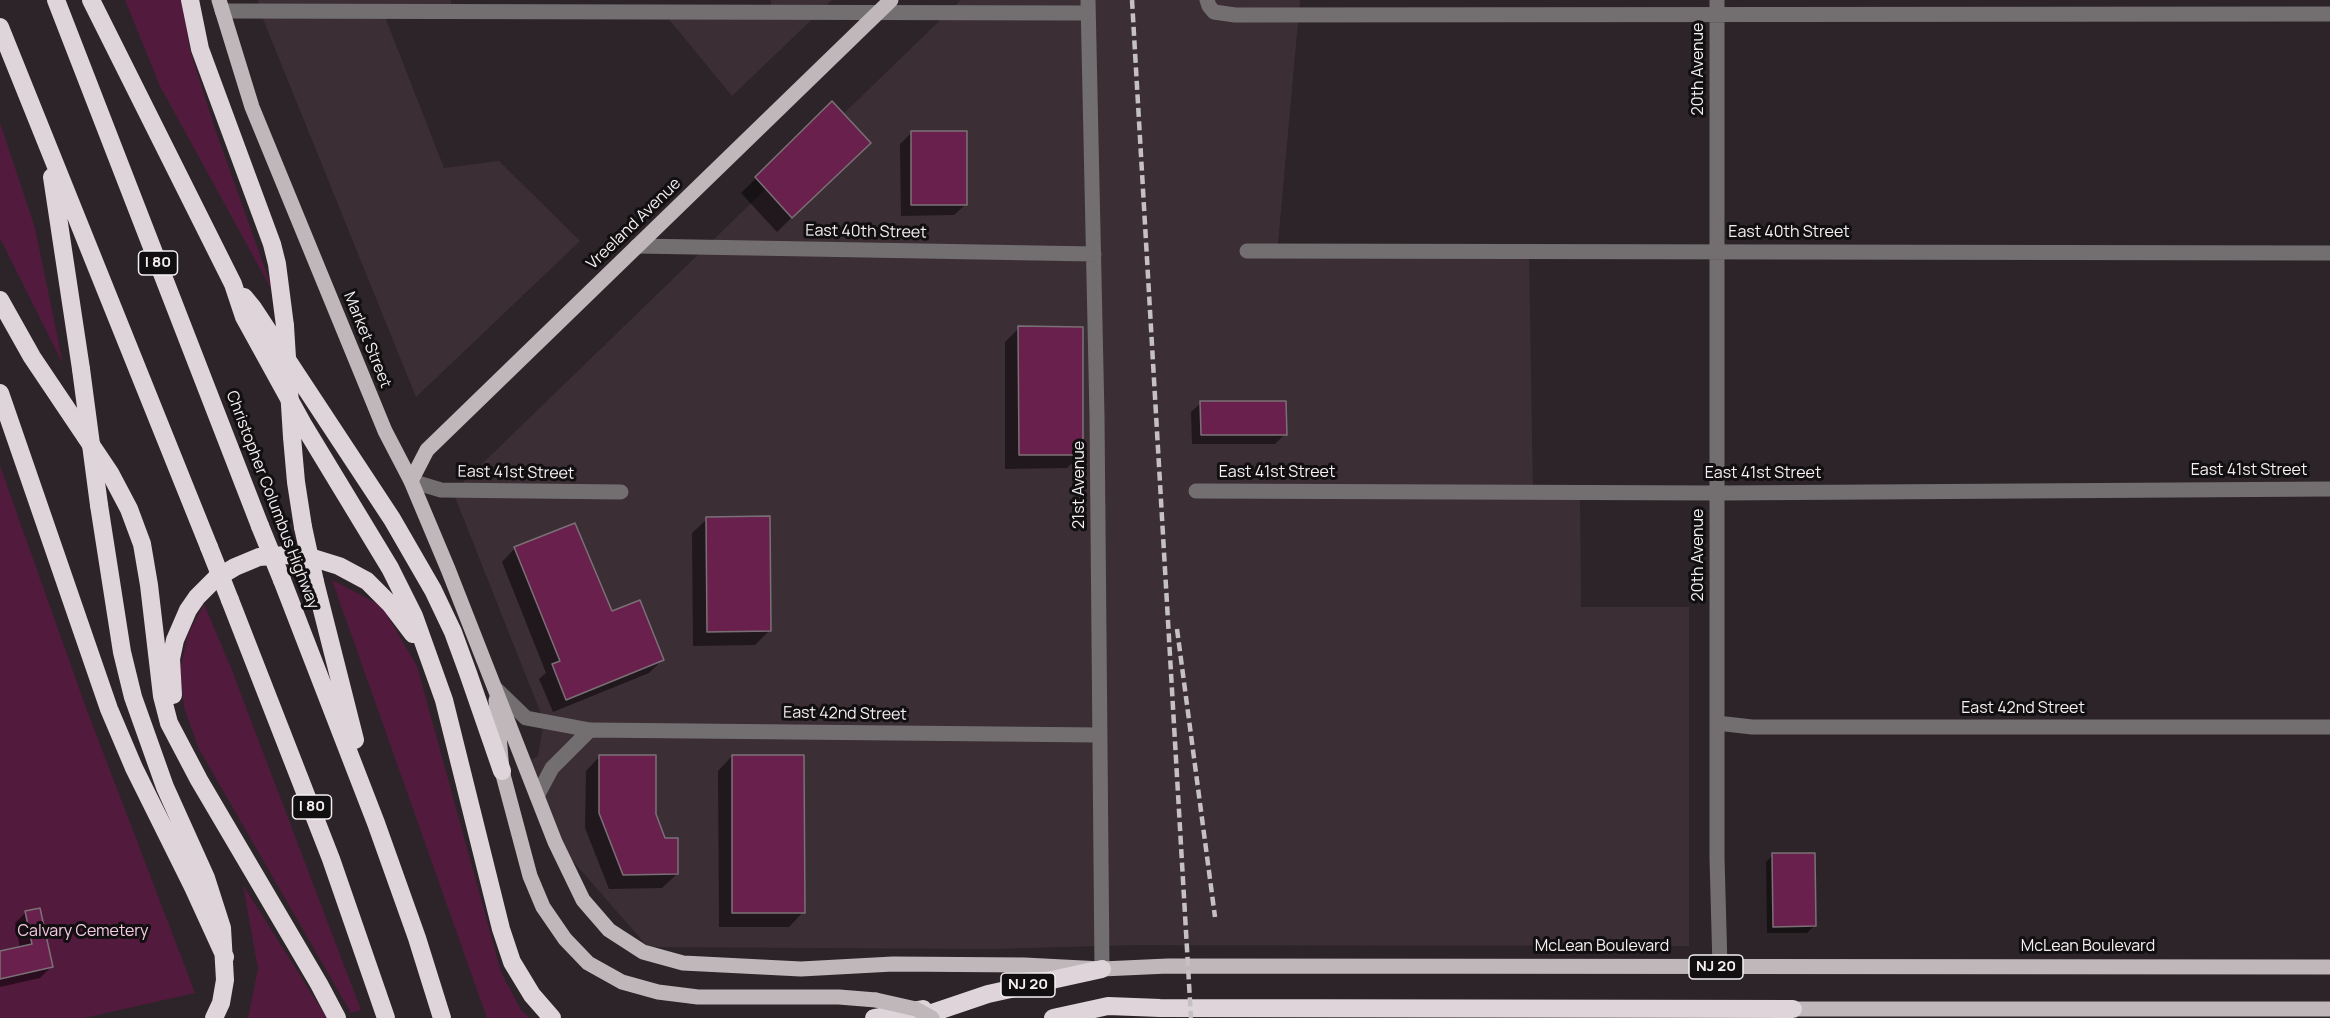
<!DOCTYPE html>
<html>
<head>
<meta charset="utf-8">
<style>
  body { margin:0 }
  canvas { display:block; background:#2c2428 }
</style>
</head>
<body>
<canvas width="2330" height="1018"></canvas>
<script>
const context = document.querySelector('canvas').getContext('2d');
context.lineJoin = 'round';
function fillPath(path, color) { context.fillStyle = color; context.fill(path, 'evenodd'); }
const poly = rows => new Path2D(rows.map(r => 'M' + r).join(''));
function trace(path, color, width, dash) { context.strokeStyle = color; context.lineWidth = width; context.lineCap = dash ? 'butt' : 'round'; context.setLineDash(dash || []); context.stroke(path); }
function drawText(font, color, halo, rows, align = 'center') {
  context.font = font + ' Manrope,sans-serif'; context.lineWidth = 6; context.setLineDash([]); context.textBaseline = 'middle'; context.strokeStyle = halo; context.fillStyle = color; for (const [text, x, y, turn = 0] of rows) {
    context.save(); context.translate(x, y); context.rotate((+turn || 0) * Math.PI / 180); context.textAlign = isNaN(turn) ? turn : align; if (halo) context.strokeText(text, 0, 0); context.fillText(text, 0, 0); context.restore();
  }
}
fillPath(poly([
  [258,0,451,0,451,17,385,17,444,168,499,161,580,241,416,397,259,9],
  [771,0,832,0,732,96,668,18,771,17],
  [961,0,1300,0,1277,254,1529,254,1533,496,1580,496,1581,607,1689,607,1689,946,1133,945,993,949,648,947,558,844,527,763,538,756,544,721,453,492]
]), '#3c2e35');
fillPath(poly([
  [125,0,182,0,190,50,215,129,274,294,160,86],
  [0,123,35,228,63,364,0,238],
  [0,466,85,705,195,993,84,1018,0,1018],
  [332,580,382,606,417,666,501,972,521,1010,530,1018,487,1018],
  [204,604,231,668,361,1010,351,1013,198,747,184,707,180,670,188,634],
  [243,885,325,1015,327,1018,248,1018,258,969]
]), '#521a3c');
fillPath(poly([
  [832,103,868,143,777,232,741,193],
  [911,133,965,205,954,215,901,216,900,144],
  [1019,328,1082,454,1067,468,1005,469,1005,342],
  [1201,403,1285,434,1275,444,1192,444,1191,412],
  [707,519,769,631,755,645,693,646,692,533],
  [515,548,611,613,662,660,649,673,553,712,539,679,546,673,502,562],
  [600,756,654,814,677,874,662,888,609,889,585,828,586,771],
  [732,756,803,912,789,927,719,927,718,771],
  [1773,855,1814,926,1807,933,1767,933,1766,862],
  [26,912,51,967,40,978,0,987,0,952,20,948,15,923]
]), '#0007');
const building = poly([
  [832,101,871,143,792,218,755,177,832,101],
  [911,131,967,131,967,205,911,205,911,131],
  [1018,326,1083,327,1083,455,1019,455,1018,326],
  [1200,401,1286,401,1287,435,1201,435,1200,401],
  [770,516,771,631,707,632,706,517,770,516],
  [575,523,612,611,640,600,664,660,566,700,552,664,560,661,514,547,575,523],
  [599,755,656,755,656,814,665,838,678,838,678,874,623,875,599,813,599,755],
  [732,755,804,755,805,913,732,913,732,755],
  [1772,853,1815,853,1816,926,1773,927,1772,853],
  [40,908,53,967,0,979,0,951,32,944,25,911,40,908]
]);
fillPath(building, '#69204d');
trace(building, '#7a7176', 1.5);
trace(poly([
  [1088,0,1097,416,1102,969],
  [1207,0,1209,6,1214,12,1235,15,2330,14],
  [1717,0,1717,857,1720,967],
  [222,11,1088,13],
  [637,246,1094,254],
  [1247,251,2330,253],
  [411,481,441,490,621,492],
  [1196,491,1718,493,2330,489],
  [495,688,526,718,590,730,1099,735],
  [1717,723,1752,727,2330,727],
  [537,796,552,768,590,730]
]), '#736f71', 15);
trace(poly([
  [219,0,252,107,385,431,411,481,448,569,555,842,583,900,609,930,643,952,683,963,801,969,893,964,1024,965,1102,969,1168,966,2330,967],
  [411,481,427,450,891,0],
  [496,700,502,771,530,876,543,907,565,939,588,963,622,982,658,992,698,997,839,997,876,1000],
  [1793,1009,2330,1009]
]), '#c0b7bb', 15);
trace(poly([
  [56,0,260,526],
  [91,0,233,284,244,317,304,426,390,568,414,616,444,700,501,929,512,962,532,995,552,1018],
  [190,0,200,49,272,244,277,264,285,326],
  [0,27,209,547],
  [52,177,81,369],
  [244,297,253,308,392,519,433,590,453,632,468,673,502,771],
  [0,300,32,357,110,473,129,509,142,544,149,585,162,696,169,723,199,780,319,984,337,1018],
  [0,393,109,709,134,768,193,887,225,957],
  [292,437,296,482,303,527],
  [99,505,122,652,133,697,165,787,206,878,222,928,225,980,221,1003,214,1018],
  [282,580,376,823,417,938,442,1018],
  [315,582,355,740],
  [230,600,331,859,386,1018],
  [173,695,171,659,175,640,188,610,197,597,215,579,235,567,259,557,287,555,310,557,339,566,367,581,391,605,413,634],
  [874,1018,923,1009],
  [917,1018,988,994,1102,969],
  [1053,1018,1108,1006,1160,1008,1793,1009]
]), '#ded4d9', 18);
trace(poly([
  [1132,0,1191,1018],
  [1177,629,1215,917]
]), '#c5c0c3', 4.5, [9, 4.5]);
trace(poly([
  [876,1000,916,1009,932,1018]
]), '#c0b7bb', 15);
trace(poly([
  [285,326,292,437],
  [81,369,99,505],
  [260,526,282,580],
  [303,527,315,582],
  [209,547,230,600]
]), '#ded4d9', 18);
for (const [x, y, w] of [
  [158,263,39],
  [312,807,39],
  [1716,967,54],
  [1028,985,54]
]) { const box = new Path2D(); box.roundRect(x - w / 2, y - 12, w, 24, 4.5); context.fillStyle = '#120f11'; context.fill(box); trace(box, '#f4eff2', 1.5); }
drawText('bold 15px', '#f4eff2', null, [
  ["I 80",158,263],
  ["I 80",312,807],
  ["NJ 20",1716,967],
  ["NJ 20",1028,985]
]);
drawText('16px', '#f4eff2', '#120f11', [
  ["20th Avenue",1699,69,-90],
  ["Vreeland Avenue",634,224,-44],
  ["East 40th Street",866,232,1],
  ["East 40th Street",1789,233],
  ["Market Street",367,340,68],
  ["East 41st Street",2249,471],
  ["East 41st Street",516,473,1],
  ["East 41st Street",1277,473],
  ["East 41st Street",1763,474],
  ["21st Avenue",1080,485,-90],
  ["Christopher Columbus Highway",272,500,69],
  ["20th Avenue",1699,555,-90],
  ["East 42nd Street",2023,709],
  ["East 42nd Street",845,714,1],
  ["McLean Boulevard",1602,947],
  ["McLean Boulevard",2088,947]
]);
drawText('16px', '#f6c9e0', '#120f11', [
  ["Calvary Cemetery",83,932]
]);
</script>
</body>
</html>
